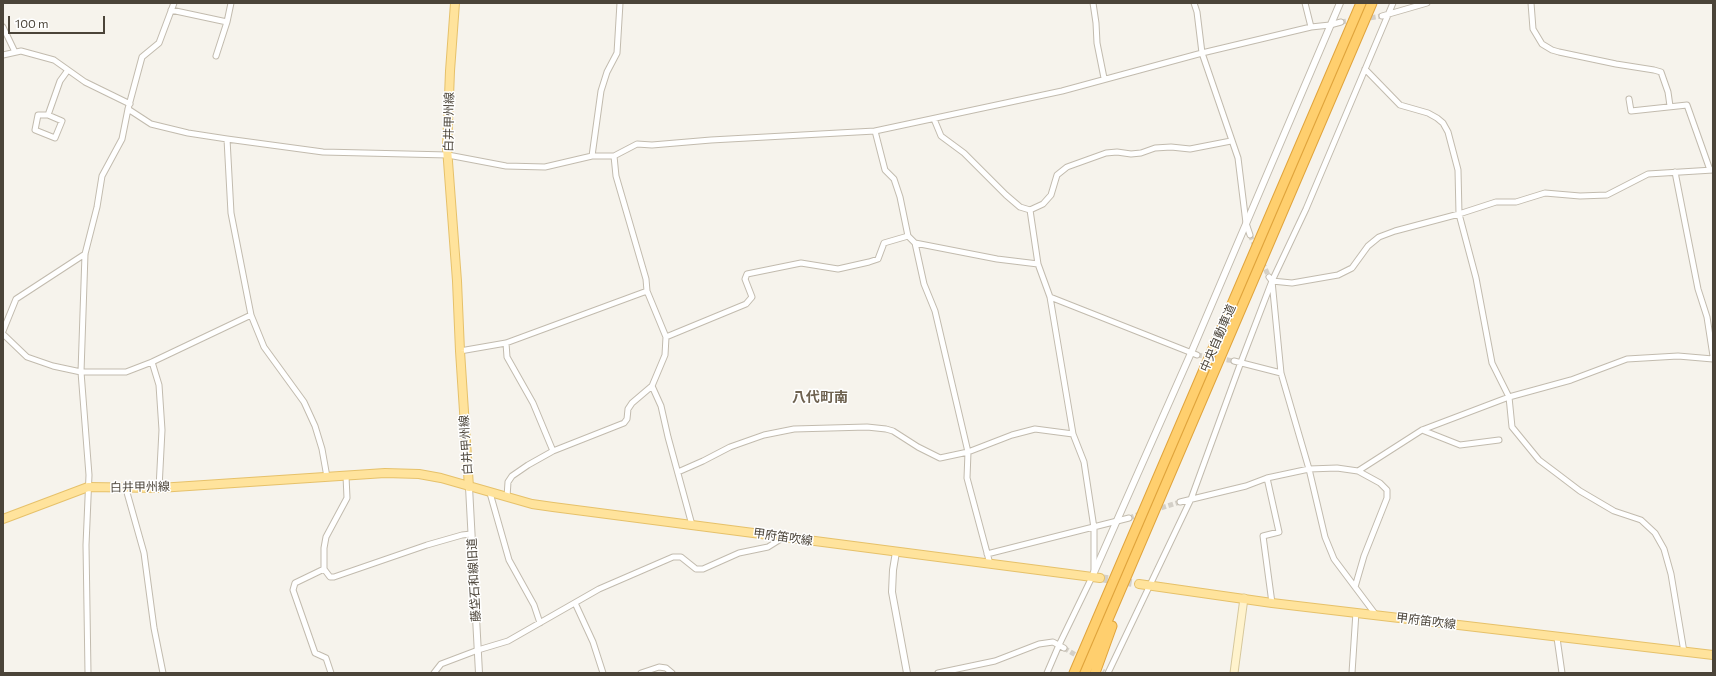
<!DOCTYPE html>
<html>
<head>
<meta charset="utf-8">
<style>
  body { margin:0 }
  #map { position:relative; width:1716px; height:676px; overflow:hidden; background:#f6f3ec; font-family:Commissioner,sans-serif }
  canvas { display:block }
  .frame { position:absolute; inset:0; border:4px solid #4b4439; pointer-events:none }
  .scale { position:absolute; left:8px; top:16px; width:97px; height:18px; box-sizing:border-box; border:2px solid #4b4439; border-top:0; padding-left:5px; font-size:12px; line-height:14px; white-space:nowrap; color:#4b4439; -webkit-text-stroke:3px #fff; paint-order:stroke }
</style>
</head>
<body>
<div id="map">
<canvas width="1716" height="676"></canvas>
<div class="frame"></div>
<div class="scale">100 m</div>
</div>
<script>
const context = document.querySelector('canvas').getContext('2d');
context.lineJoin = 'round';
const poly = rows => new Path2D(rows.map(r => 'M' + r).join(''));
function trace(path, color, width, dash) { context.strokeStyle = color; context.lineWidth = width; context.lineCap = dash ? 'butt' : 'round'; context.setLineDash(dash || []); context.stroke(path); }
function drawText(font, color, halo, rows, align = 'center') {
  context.font = font + ' Commissioner,"Noto Sans JP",sans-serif'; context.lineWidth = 3; context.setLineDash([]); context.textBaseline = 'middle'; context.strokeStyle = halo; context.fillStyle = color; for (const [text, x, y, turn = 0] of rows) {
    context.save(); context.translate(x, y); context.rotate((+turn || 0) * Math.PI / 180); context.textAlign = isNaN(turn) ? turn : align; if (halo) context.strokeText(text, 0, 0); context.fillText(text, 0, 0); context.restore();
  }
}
trace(poly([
  [1341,22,1382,16],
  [1250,235,1269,277],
  [1197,355,1234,361],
  [1154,510,1180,502],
  [1129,518,1143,513],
  [1064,648,1104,672]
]), '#d4d0c8', 5, [5, 2.5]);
trace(poly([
  [1100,578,1139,584]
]), '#d4d0c8', 8, [8, 4]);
const minor = poly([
  [1093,3,1096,23,1097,43,1104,78],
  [1194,3,1197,12,1202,53,1238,158,1246,223,1250,235],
  [1305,3,1311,27],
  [1531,3,1533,29,1542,44,1552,50,1559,52,1616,64,1654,70,1661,72,1668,92,1670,106],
  [171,10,227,22],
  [1382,16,1427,3],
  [3,27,15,52],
  [3,55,21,51,54,60,85,82,130,104],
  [216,56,227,22,231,3],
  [1365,69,1400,105,1428,113,1437,118,1443,123,1448,132,1458,170,1459,214,1476,278,1492,363,1509,397,1512,427,1539,460,1555,472,1580,491,1614,511,1641,520,1655,533,1664,549,1671,574,1684,652],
  [1629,99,1631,111,1687,105,1710,170],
  [128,109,151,124,188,133,227,139,323,152,448,155,506,166,545,167,592,156,614,156,637,144,652,145,711,140,875,131,1062,91,1202,53,1311,27,1330,25,1341,22],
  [48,115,62,121,55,138,35,130,38,115,48,115,60,81,68,70],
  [934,119,941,136,964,153,1006,195,1020,207,1030,210,1043,204,1051,195,1057,175,1067,167,1106,153,1117,152,1131,154,1141,153,1155,148,1171,147,1190,149,1231,141],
  [875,131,885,170,894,179,900,197,908,236,915,243,924,284,935,311,968,452,967,478,990,564],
  [227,139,231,213,251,315,264,347,304,402,315,426,322,449,327,477],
  [592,156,601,91,607,72,617,53,620,3],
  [1675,172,1698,289,1707,317,1713,356],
  [1030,210,1038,264],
  [915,243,997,259,1038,264,1050,297,1073,434,1084,462,1094,528,1094,571],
  [1269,277,1272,281,1281,373,1309,469,1325,537,1334,559,1376,615],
  [1272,281,1292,283,1338,275,1352,268,1368,246,1379,237,1395,231,1459,214,1496,202,1516,202,1545,193,1580,196,1607,195,1648,174,1713,170],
  [1050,297,1197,355],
  [3,331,16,299,85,254],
  [3,334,27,357,53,366,81,372,126,372,152,362,251,315],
  [666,337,746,304,752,297,745,279,747,274,801,263,838,269,869,262,878,259,884,243,908,236],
  [506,343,507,357,533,403,553,451],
  [460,351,506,343,647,291],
  [1234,361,1281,373],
  [152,362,159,385,162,430,159,488],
  [652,386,661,406,668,437,692,525],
  [1422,430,1460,445,1499,440],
  [678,472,703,461,730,447,764,435,794,429,867,427,886,429,893,431,918,447,940,458,968,452,1012,435,1035,429,1073,434],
  [346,476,347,498,326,537,324,548,324,569,330,577,334,577,427,545,462,535,471,534],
  [1267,478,1279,532,1263,536,1272,603],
  [126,489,144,553,154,628,163,673],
  [490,493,509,560,534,605,540,623],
  [507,497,508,482,512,476,528,465,553,451,624,423,627,419,628,409,632,403,652,386,665,355,666,337,647,291,646,279,616,176,614,156],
  [1180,502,1246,486,1267,478,1309,469,1337,468,1358,471,1422,430,1509,397,1571,380,1627,359,1678,356,1713,359],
  [987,554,1129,518],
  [324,569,295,583,293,590,315,653,326,658,331,673],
  [1355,587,1364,556,1387,498,1387,490,1380,483,1358,471],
  [575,603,593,642,603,673],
  [1557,638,1562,673],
  [88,673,86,545,89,475,81,372,85,254,97,207,102,176,122,139,128,109,142,57,159,43,174,3],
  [434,673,441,664,478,650,508,641,599,589,673,557,681,557,696,569,703,569,739,553,768,547,784,537],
  [641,673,659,667,666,668,672,673],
  [938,673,995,661,1039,644,1053,642,1064,648],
  [1047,673,1059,645,1092,577],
  [1108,673,1191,499,1241,362,1272,281,1306,209,1393,3],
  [1352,673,1356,612]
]);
const tertiary = poly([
  [469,487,479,673],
  [896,552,893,570,892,592,907,673],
  [1092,577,1191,353,1340,3]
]);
const secondary = poly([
  [1234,673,1244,598]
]);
const primary = poly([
  [455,3,450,71,447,148,457,281,460,351,469,487],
  [3,519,88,487,159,488,385,473,419,474,441,478,532,504,553,507,1100,578],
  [1139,584,1272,603,1713,655]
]);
const motorway = poly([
  [1074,673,1361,3],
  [1085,673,1372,3],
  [1095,673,1112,626]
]);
trace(minor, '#c2bbae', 7);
trace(tertiary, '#c2bbae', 8);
trace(secondary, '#d6c79b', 9);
trace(primary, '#e6c16a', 10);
trace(motorway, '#e0a43c', 11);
trace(minor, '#fff', 5);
trace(tertiary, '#fff', 6);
trace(secondary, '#fff3cd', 7);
trace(primary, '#ffe39c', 8);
trace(motorway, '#ffcf6e', 9);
drawText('12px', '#4b4439', '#fff', [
  ["白井甲州線",449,122,-89],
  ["中央自動車道",1218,338,-67],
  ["白井甲州線",466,445,-94],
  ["白井甲州線",140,487,-1],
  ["甲府笛吹線",783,537,8],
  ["藤垈石和線旧道",474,580,-93],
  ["甲府笛吹線",1426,621,7]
]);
drawText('bold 14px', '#6e6250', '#fff', [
  ["八代町南",820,397]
]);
</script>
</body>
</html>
